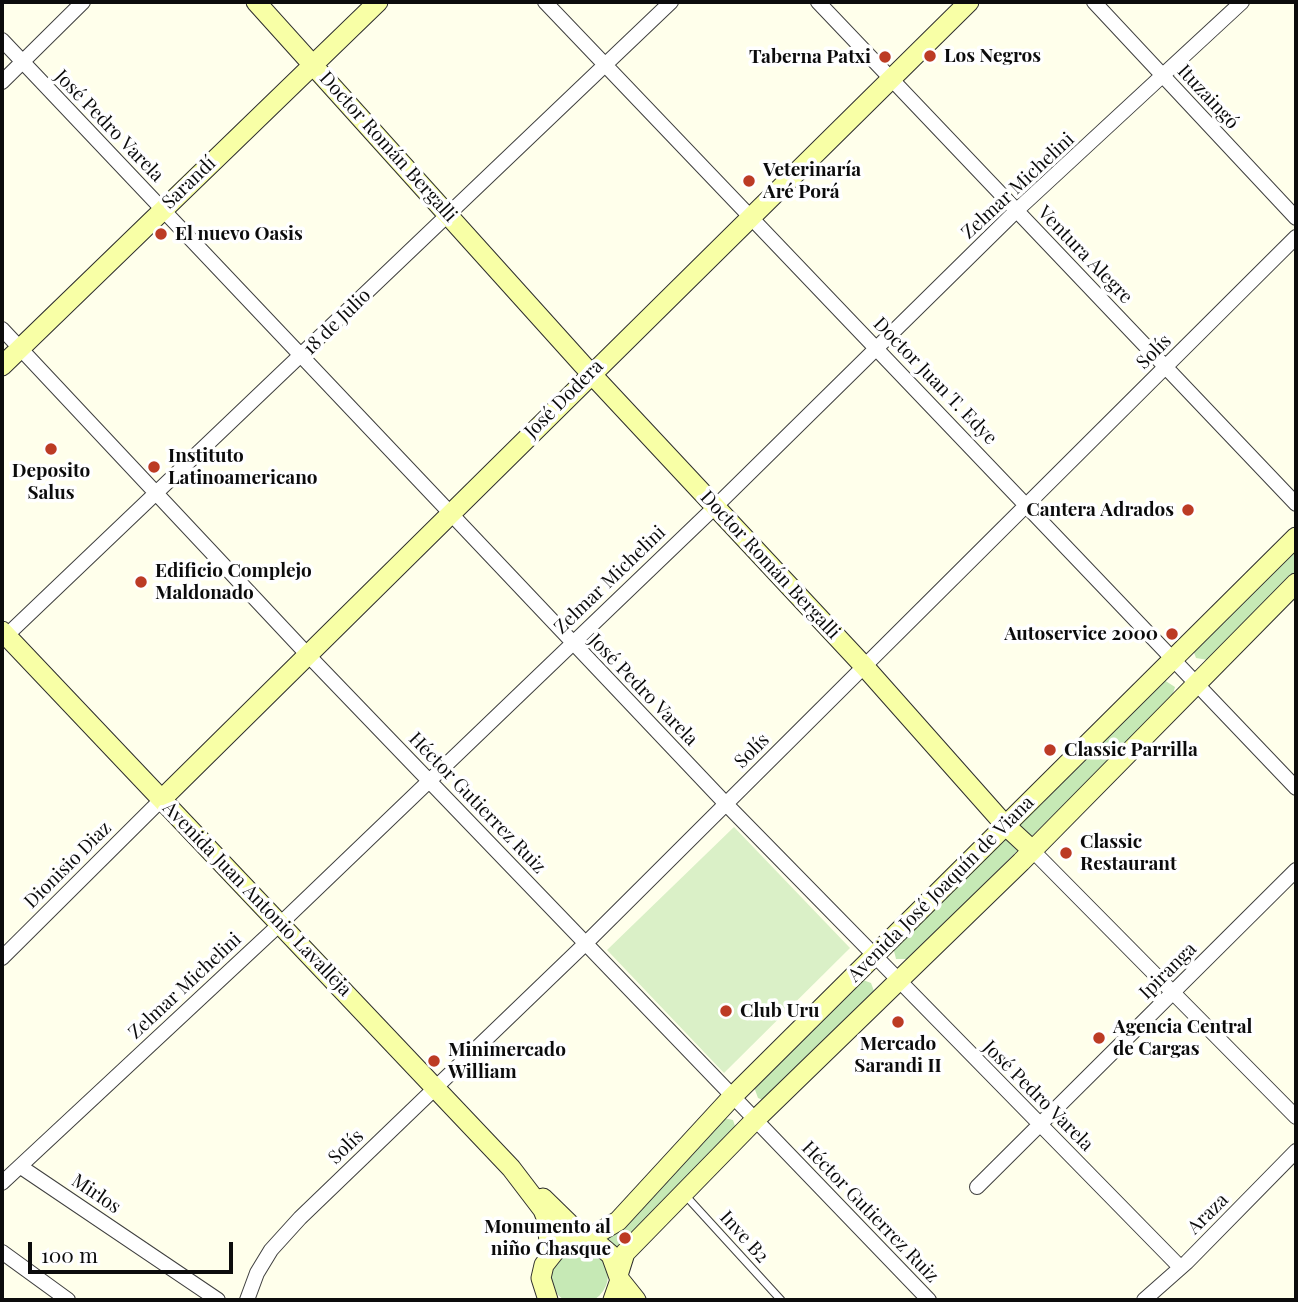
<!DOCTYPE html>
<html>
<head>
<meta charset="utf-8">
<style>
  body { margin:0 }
  #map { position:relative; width:1298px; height:1302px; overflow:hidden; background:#ffffeb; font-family:"Playfair Display",serif }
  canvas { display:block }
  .frame { position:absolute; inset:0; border:4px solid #0c0c0c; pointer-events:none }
  .scale { position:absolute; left:28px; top:1242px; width:205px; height:32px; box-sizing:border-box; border:4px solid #0c0c0c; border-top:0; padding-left:9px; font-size:21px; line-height:24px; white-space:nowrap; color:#0c0c0c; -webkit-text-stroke:5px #fff; paint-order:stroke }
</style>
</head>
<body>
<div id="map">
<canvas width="1298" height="1302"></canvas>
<div class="frame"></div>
<div class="scale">100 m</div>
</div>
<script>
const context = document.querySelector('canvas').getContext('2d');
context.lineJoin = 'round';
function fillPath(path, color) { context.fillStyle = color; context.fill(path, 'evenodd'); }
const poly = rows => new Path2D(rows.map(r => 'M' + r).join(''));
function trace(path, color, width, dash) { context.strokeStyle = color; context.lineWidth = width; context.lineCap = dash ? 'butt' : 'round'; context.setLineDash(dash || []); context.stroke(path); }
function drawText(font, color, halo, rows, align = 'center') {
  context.font = font + ' "Playfair Display",serif'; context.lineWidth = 7; context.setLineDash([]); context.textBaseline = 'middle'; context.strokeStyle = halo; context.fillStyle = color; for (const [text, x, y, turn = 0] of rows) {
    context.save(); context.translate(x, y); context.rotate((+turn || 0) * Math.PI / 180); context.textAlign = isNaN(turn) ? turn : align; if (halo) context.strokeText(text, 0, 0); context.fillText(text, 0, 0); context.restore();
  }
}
fillPath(poly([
  [1296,544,1296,573,1208,660,1196,658,1193,650],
  [1164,680,1175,687,1172,697,1032,836,1028,837,1015,825],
  [1005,834,1021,847,909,959,896,959,893,947],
  [863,980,871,983,874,991,763,1100,758,1098,754,1087],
  [724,1118,733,1120,736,1129,619,1249,607,1237],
  '550 1275a29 29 0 1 1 58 0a29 29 0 1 1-58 0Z'
]), '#c6e9b5');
fillPath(poly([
  [734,827,850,948,724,1073,607,950]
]), '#daf0c7');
const lane = poly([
  [685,1195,781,1300]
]);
const street = poly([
  [545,2,1296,788],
  [818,2,1296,504],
  [1094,2,1296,218],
  [2,40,726,804,1179,1266],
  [2,82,83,2],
  [2,329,306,653,929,1300],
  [6,636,671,2],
  [1032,850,1296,1117],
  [2,958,162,799],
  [21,1167,218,1300],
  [2,1183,280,924,716,506,1016,211,1242,2],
  [977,1187,1296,870],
  [2,1252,68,1300],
  [247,1300,257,1273,271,1250,300,1218,586,943,1296,237],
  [1144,1300,1187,1262,1296,1151]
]);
const secondary = poly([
  [256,2,583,365,864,666,1005,825,1032,850],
  [2,366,378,2],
  [2,631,511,1168,543,1210,547,1220,550,1254],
  [162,799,969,2],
  [543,1198,585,1239],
  [586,1240,618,1221,732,1097,1296,537],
  [619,1272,625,1253,754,1121,1021,862,1296,583],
  [620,1280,636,1300],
  [548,1300,541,1278,544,1265,559,1246,576,1239,597,1243,611,1255,620,1280,613,1300]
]);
trace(lane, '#3f3f3f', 9);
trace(street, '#3f3f3f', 16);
trace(secondary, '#2e2e2e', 21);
trace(lane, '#fff', 7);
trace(street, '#fff', 14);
trace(secondary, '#f8ffa6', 19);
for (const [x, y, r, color] of [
  [930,56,7,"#bc3b24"],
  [885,57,7,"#bc3b24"],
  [749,181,7,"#bc3b24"],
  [161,234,7,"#bc3b24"],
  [51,449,7,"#bc3b24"],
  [154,467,7,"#bc3b24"],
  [1188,510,7,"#bc3b24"],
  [141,582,7,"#bc3b24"],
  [1172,634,7,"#bc3b24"],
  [1050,750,7,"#bc3b24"],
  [1066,853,7,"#bc3b24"],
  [726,1011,7,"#bc3b24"],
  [898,1022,7,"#bc3b24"],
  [1099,1038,7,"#bc3b24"],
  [434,1061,7,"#bc3b24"],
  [625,1238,7,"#bc3b24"]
]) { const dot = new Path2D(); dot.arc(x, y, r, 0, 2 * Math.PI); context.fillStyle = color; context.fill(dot); trace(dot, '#fff', 2.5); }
drawText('bold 19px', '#0c0c0c', '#fff', [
  ["Los Negros",944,56],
  ["Taberna Patxi",871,57,"right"],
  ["Veterinaría",763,170],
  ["Aré Porá",763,192],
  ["El nuevo Oasis",175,234],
  ["Instituto",168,456],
  ["Latinoamericano",168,478],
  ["Deposito",51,471,"center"],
  ["Salus",51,493,"center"],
  ["Cantera Adrados",1174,510,"right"],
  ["Edificio Complejo",155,571],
  ["Maldonado",155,593],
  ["Autoservice 2000",1158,634,"right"],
  ["Classic Parrilla",1064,750],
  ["Classic",1080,842],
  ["Restaurant",1080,864],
  ["Club Uru",740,1011],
  ["Agencia Central",1113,1027],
  ["de Cargas",1113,1049],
  ["Mercado",898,1044,"center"],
  ["Sarandi II",898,1066,"center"],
  ["Minimercado",448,1050],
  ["William",448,1072],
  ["Monumento al",611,1227,"right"],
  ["niño Chasque",611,1249,"right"]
], 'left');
drawText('19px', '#0c0c0c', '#fff', [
  ["Ituzaingó",1208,97,47],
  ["José Pedro Varela",109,126,46],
  ["Doctor Román Bergalli",388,147,48],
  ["Sarandí",189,183,-44],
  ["Zelmar Michelini",1018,186,-43],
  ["Ventura Alegre",1085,255,46],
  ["18 de Julio",337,322,-44],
  ["Solís",1154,352,-45],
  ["Doctor Juan T. Edye",935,381,46],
  ["José Dodera",564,399,-45],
  ["Doctor Román Bergalli",770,565,47],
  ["Zelmar Michelini",610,580,-44],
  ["José Pedro Varela",643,690,46],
  ["Solís",752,751,-45],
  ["Héctor Gutierrez Ruiz",477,803,46],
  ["Dionisio Diaz",68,865,-45],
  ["Avenida José Joaquín de Viana",941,889,-45],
  ["Avenida Juan Antonio Lavalleja",257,899,46],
  ["Ipiranga",1168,971,-45],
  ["Zelmar Michelini",185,986,-43],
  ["José Pedro Varela",1038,1096,45],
  ["Solís",346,1147,-44],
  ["Mirlos",96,1194,34],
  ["Héctor Gutierrez Ruiz",870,1212,46],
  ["Araza",1208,1214,-45],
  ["Inve B2",744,1237,48]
]);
</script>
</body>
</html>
